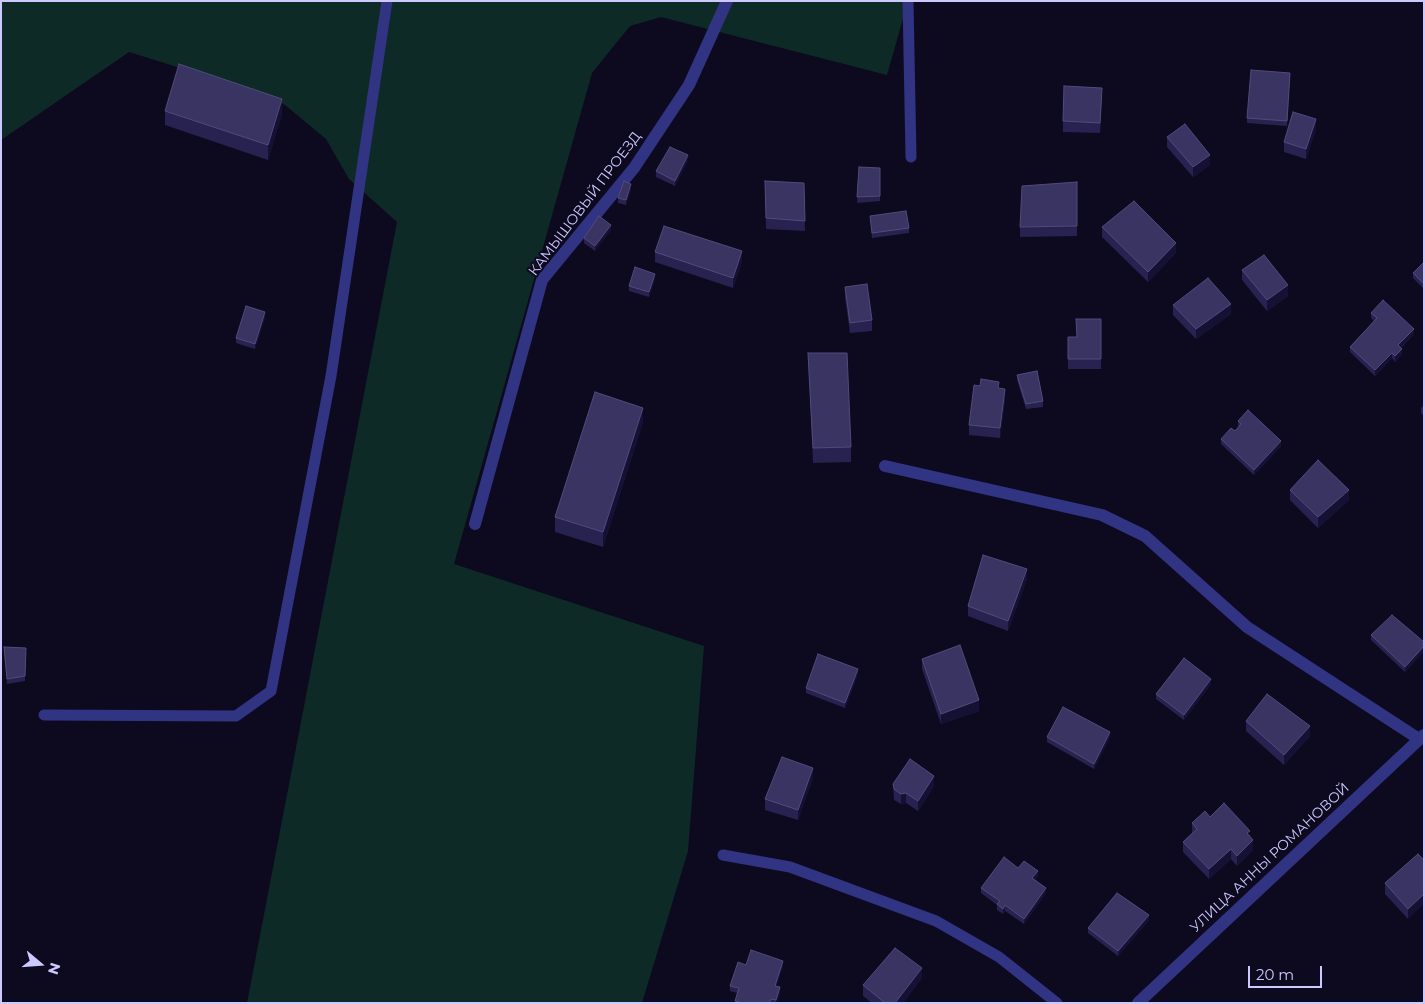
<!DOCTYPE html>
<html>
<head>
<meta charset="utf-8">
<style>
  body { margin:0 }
  #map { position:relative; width:1425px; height:1004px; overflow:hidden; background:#0d0a20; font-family:Montserrat,sans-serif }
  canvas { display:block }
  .frame { position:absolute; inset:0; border:2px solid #ccc9ff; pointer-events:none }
  .north { position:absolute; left:15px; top:939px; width:50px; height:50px; -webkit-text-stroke:4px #0d0a20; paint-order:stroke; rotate:108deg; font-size:14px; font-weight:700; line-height:20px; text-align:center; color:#ccc9ff }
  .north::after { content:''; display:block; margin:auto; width:18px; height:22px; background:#ccc9ff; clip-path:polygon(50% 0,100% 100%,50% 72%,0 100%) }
  .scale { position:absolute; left:1248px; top:966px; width:74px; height:22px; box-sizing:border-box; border:2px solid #ccc9ff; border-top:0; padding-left:6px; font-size:15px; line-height:18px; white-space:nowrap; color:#ccc9ff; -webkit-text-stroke:4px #0d0a20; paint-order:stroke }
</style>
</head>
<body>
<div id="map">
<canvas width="1425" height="1004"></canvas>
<div class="frame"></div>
<div class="north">N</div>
<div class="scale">20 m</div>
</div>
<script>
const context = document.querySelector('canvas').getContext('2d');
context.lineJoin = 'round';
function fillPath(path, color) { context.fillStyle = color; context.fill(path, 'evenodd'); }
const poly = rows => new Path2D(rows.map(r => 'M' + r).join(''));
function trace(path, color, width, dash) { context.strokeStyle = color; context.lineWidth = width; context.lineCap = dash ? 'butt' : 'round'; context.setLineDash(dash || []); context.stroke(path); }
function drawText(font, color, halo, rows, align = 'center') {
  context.font = font + ' Montserrat,sans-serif'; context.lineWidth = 4; context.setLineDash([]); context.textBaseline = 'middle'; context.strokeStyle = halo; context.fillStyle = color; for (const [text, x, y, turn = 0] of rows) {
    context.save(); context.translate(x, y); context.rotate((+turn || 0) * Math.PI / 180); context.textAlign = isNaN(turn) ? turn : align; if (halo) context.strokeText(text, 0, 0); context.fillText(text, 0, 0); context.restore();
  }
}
fillPath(poly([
  [1,1,908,1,887,75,661,17,630,26,592,73,454,564,704,646,688,851,642,1003,247,1003,397,222,349,179,326,139,285,105,203,75,129,52,1,140]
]), '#0d2a27');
trace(poly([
  [908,1,911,157],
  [44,715,236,716,271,691,331,376,387,1],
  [723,855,790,867,936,921,999,957,1057,1003]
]), '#313383', 11);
trace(poly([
  [885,466,1102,515,1145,536,1247,627,1419,739],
  [475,524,542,280,634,168,689,85,727,1],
  [1138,1003,1424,735]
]), '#313383', 12);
fillPath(poly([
  [1290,73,1287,126,1247,123,1247,118],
  [1102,98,1100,133,1063,132,1063,121],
  [165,111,282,114,268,160,165,125],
  [1316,129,1306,159,1284,152,1284,142],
  [1167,137,1210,165,1193,177,1167,147],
  [688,160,675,186,656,177,656,171],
  [859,167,880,168,880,201,857,203],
  [765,181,804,183,805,231,766,229],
  [631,189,626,205,618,203,618,198],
  [870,216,909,228,909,233,872,238],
  [1077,226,1077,236,1020,237,1020,227],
  [1102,227,1176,253,1148,282,1102,237],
  [611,230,595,251,584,243,584,238],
  [655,252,742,262,733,288,655,262],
  [1424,262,1424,289,1413,278,1413,273],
  [1242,270,1288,296,1267,311,1242,280],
  [655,279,649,297,629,291,629,286],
  [845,287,872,320,872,331,850,333,845,297],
  [1173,305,1231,314,1196,339,1173,315],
  [1371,313,1414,334,1401,348,1402,354,1395,362,1392,358,1375,376,1350,352,1350,347,1374,321,1371,318],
  [265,317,255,349,236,343,236,338],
  [1101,319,1101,369,1068,369,1068,337,1077,337],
  [808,353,851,447,851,462,813,463],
  [1017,375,1043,401,1043,407,1026,409,1017,380],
  [999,388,1005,399,1000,438,969,435,969,425],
  [1424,405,1424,416,1421,413,1421,408],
  [1238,421,1281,446,1254,475,1221,444,1221,439,1235,431,1239,427,1238,426],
  [643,422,603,547,555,532,555,517],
  [1290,490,1349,500,1318,528,1290,500],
  [1027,579,1008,631,968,616,968,606],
  [1371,635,1424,642,1424,651,1405,672,1371,640],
  [4,647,26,648,25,681,7,684],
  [922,659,979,711,941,724,922,669],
  [858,674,845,708,806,693,806,688],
  [1211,684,1184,720,1156,699,1156,694],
  [1246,721,1310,736,1284,765,1246,731],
  [1047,737,1110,737,1094,769,1047,742],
  [813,778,798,820,765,810,765,799],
  [893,784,934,786,918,811,906,803,901,804,894,800],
  [1210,817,1250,836,1253,850,1237,866,1231,859,1209,879,1183,852,1183,842,1192,833,1192,823],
  [1418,854,1408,919,1385,894,1385,883],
  [1018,868,1038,876,1035,880,1046,893,1024,924,1005,911,1003,914,997,910,997,905,981,893,981,888],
  [1149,920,1118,956,1088,933,1088,928],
  [746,965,783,966,776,986,780,992,777,1003,735,1003,737,993,730,991,730,986],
  [922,978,903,1003,872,1003,863,996,863,985]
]), '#27224f');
fillPath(poly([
  [282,99,282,114,268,160,268,145],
  [1316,119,1316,129,1306,159,1306,149],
  [688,155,688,160,675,186,675,181],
  [1210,155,1210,165,1193,177,1193,167],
  [631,184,631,189,626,205,626,200],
  [611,225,611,230,595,251,595,246],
  [1176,243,1176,253,1148,282,1148,272],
  [742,251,742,262,733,288,733,278],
  [655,274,655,279,649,297,649,292],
  [1288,285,1288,296,1267,311,1267,300],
  [1231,304,1231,314,1196,339,1196,329],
  [265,312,265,317,255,349,255,344],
  [1414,329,1414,334,1398,350,1398,345],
  [1402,349,1402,354,1395,362,1395,356],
  [1392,353,1392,358,1375,376,1375,370],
  [1005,389,1005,399,1000,438,1000,428],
  [643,408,643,422,603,547,603,532],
  [1281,441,1281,446,1254,475,1254,470],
  [1349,490,1349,500,1318,528,1318,517],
  [1027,569,1027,579,1008,631,1008,621],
  [1424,646,1424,651,1405,672,1405,667],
  [858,669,858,674,845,708,845,703],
  [1211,679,1211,684,1184,720,1184,715],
  [979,700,979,711,941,724,941,714],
  [1310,726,1310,736,1284,765,1284,755],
  [1110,732,1110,737,1094,769,1094,764],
  [813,768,813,778,798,820,798,810],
  [934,776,934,786,918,811,918,801],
  [906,793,906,803,901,804,901,794],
  [1253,840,1253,850,1237,866,1237,856],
  [1231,849,1231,859,1209,879,1209,869],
  [1038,871,1038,876,1032,884,1032,878],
  [1046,888,1046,893,1024,924,1024,919],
  [1424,894,1424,904,1408,919,1408,909],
  [1005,905,1005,911,1003,914,1003,909],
  [1149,915,1149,920,1118,956,1118,951],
  [783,961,783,966,775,991,775,986],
  [922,968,922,978,903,1003,895,1003],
  [780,987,780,992,777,1003,776,1003,776,1000]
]), '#151134');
const building = poly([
  [179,64,282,99,268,145,165,111,179,64],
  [1251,70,1290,73,1287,121,1247,118,1251,70],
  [1064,86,1102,88,1100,123,1063,121,1064,86],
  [1293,112,1316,119,1306,149,1284,142,1293,112],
  [1185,124,1210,155,1193,167,1167,137,1185,124],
  [670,147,688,155,675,181,656,171,670,147],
  [859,167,880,168,880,196,857,197,859,167],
  [624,181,631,184,626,200,618,198,624,181],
  [765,181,804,183,805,221,766,218,765,181],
  [1077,182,1077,226,1020,227,1022,186,1077,182],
  [1134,201,1176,243,1148,272,1102,227,1134,201],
  [906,211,909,228,872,233,870,216,906,211],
  [599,216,611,225,595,246,584,238,599,216],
  [664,226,742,251,733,278,655,252,664,226],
  [1264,255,1288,285,1267,300,1242,270,1264,255],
  [1424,262,1424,284,1413,273,1424,262],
  [635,267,655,274,649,292,629,286,635,267],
  [1208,278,1231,304,1196,329,1173,305,1208,278],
  [867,284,872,320,850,323,845,287,867,284],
  [1383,300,1414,329,1398,345,1402,349,1395,356,1392,353,1375,370,1350,347,1377,318,1371,313,1383,300],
  [246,306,265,312,255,344,236,338,246,306],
  [1076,319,1101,319,1101,359,1068,359,1068,337,1077,337,1076,319],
  [808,353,847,353,851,447,813,448,808,353],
  [1037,371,1043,401,1026,404,1017,375,1037,371],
  [981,379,999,382,998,388,1005,389,1000,428,969,425,974,385,980,386,981,379],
  [595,392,643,408,603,532,555,517,595,392],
  [1248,410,1281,441,1254,470,1221,439,1231,428,1235,431,1241,424,1238,421,1248,410],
  [1318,460,1349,490,1318,517,1290,490,1318,460],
  [983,555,1027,569,1008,621,968,606,983,555],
  [1392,615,1424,642,1424,646,1405,667,1371,635,1392,615],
  [960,645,979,700,941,714,922,659,960,645],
  [4,647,26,648,25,676,7,679,4,647],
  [818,654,858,669,845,703,806,688,818,654],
  [1184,658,1211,679,1184,715,1156,694,1184,658],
  [1267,694,1310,726,1284,755,1246,721,1267,694],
  [1063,707,1110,732,1094,764,1047,737,1063,707],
  [782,757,813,768,798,810,765,799,782,757],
  [910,759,934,776,918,801,906,793,901,794,894,789,893,784,910,759],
  [1224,803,1250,831,1247,833,1253,840,1237,856,1231,849,1209,869,1183,842,1197,829,1192,823,1205,811,1210,817,1224,803],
  [1418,854,1424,860,1424,894,1408,909,1385,883,1418,854],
  [1004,857,1018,868,1024,861,1038,871,1032,878,1046,888,1024,919,1005,905,1003,909,997,904,1000,901,981,888,1004,857],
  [1117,893,1149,915,1118,951,1088,928,1117,893],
  [895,948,922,968,895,1003,885,1003,863,985,895,948],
  [751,950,783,961,775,986,780,987,776,1000,771,999,769,1003,741,1003,735,1001,739,988,730,986,738,962,746,965,751,950]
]);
fillPath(building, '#393462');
trace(building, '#504b7b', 1);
drawText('14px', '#ccc9ff', '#0d0a20', [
  ["КАМЫШОВЫЙ ПРОЕЗД",585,204,-53],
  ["УЛИЦА АННЫ РОМАНОВОЙ",1270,858,-43]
]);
</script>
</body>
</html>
